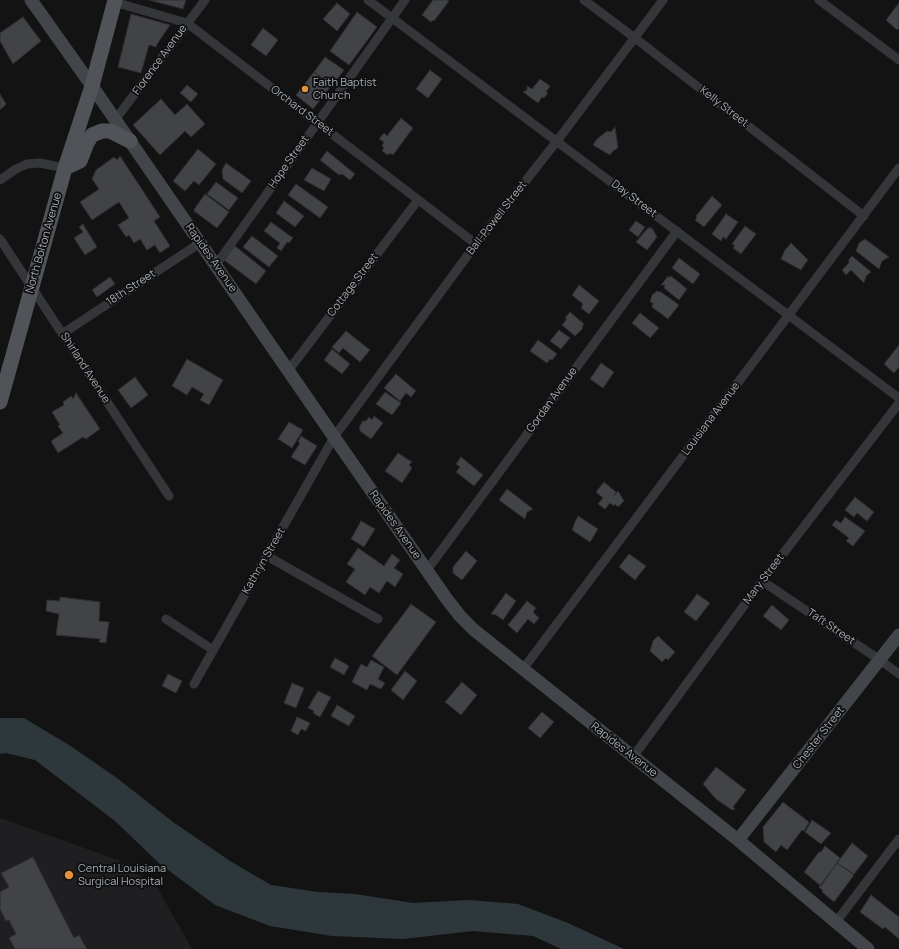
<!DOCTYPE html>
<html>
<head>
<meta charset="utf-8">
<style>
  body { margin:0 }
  canvas { display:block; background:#131314 }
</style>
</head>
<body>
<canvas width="899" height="949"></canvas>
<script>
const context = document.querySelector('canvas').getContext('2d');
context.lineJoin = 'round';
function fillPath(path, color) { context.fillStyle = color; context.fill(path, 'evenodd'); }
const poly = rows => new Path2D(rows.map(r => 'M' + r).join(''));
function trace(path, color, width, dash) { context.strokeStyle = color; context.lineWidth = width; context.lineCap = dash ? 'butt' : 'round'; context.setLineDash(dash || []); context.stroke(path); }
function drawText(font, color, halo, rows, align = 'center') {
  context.font = font + ' Manrope,sans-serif'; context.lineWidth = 3.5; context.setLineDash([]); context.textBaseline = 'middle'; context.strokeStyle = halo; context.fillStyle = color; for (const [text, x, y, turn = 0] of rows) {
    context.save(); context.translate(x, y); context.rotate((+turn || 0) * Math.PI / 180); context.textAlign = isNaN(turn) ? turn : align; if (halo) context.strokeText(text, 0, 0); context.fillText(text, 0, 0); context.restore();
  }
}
fillPath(poly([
  [0,818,118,860,158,889,192,949,0,949]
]), '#1f1f21');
fillPath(poly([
  [0,718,24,718,69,745,117,778,173,822,230,861,271,885,318,892,355,894,413,903,468,900,518,904,568,923,624,949,561,949,533,936,473,931,403,939,332,936,270,926,215,905,160,864,115,821,35,760,6,753,0,754]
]), '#2d373c');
const building = poly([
  [149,0,186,0,183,9,149,0],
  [433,0,447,0,449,1,434,21,433,20,431,22,422,15,433,0],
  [337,3,350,14,337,31,323,19,337,3],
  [899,3,899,28,897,30,886,20,899,3],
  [357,12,377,27,349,65,330,51,357,12],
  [131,14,170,25,157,44,156,47,149,45,141,73,118,67,131,14],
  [23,17,41,41,13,64,0,41,0,33,23,17],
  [263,28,278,40,266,56,251,45,263,28],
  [325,57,344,70,333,85,314,72,325,57],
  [430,70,442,79,428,98,416,89,430,70],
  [314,72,331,86,313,109,296,95,314,72],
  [540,79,550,86,546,92,548,93,544,98,542,97,538,103,523,92,527,90,527,86,532,89,540,79],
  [187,85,198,94,191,102,180,93,187,85],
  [0,94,6,104,0,110,0,94],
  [161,99,175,115,187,104,205,124,191,137,185,131,160,155,133,125,161,99],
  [401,118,413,128,393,155,390,153,388,155,382,151,384,148,382,146,384,142,379,139,384,133,387,136,401,118],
  [615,127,618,148,613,151,610,155,593,145,597,139,601,136,607,131,611,132,615,127],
  [198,149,216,164,199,185,194,181,185,191,173,181,198,149],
  [327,151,355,174,350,180,342,174,339,175,320,160,327,151],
  [120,156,160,217,154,221,170,246,160,253,155,245,147,250,140,239,134,243,129,235,126,237,118,225,129,218,119,202,92,220,80,202,99,189,92,179,96,170,114,157,117,160,120,156],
  [226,163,251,181,242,193,223,179,222,170,226,163],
  [312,168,331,179,324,191,304,180,312,168],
  [216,182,238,198,229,210,207,194,216,182],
  [296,184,328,207,320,218,288,195,296,184],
  [205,194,229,212,217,228,194,211,195,208,205,194],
  [712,196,722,205,704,227,695,220,697,218,696,216,712,196],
  [284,201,304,216,295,227,276,213,284,201],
  [726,214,738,222,726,239,723,237,721,241,712,234,726,214],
  [636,221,645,227,638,237,629,230,636,221],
  [271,222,293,238,289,243,287,242,281,251,277,248,280,243,264,231,271,222],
  [83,224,97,247,85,255,74,238,83,232,79,227,83,224],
  [745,226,756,234,741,254,733,248,735,246,732,244,745,226],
  [648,228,652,228,657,237,647,250,636,242,648,228],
  [252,236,278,256,269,267,243,247,252,236],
  [865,239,889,257,882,261,879,269,856,251,859,243,865,239],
  [791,243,808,260,805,264,801,270,781,259,785,250,791,243],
  [235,246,266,271,256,284,224,260,235,246],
  [852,256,871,272,866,276,864,283,851,270,846,275,842,270,849,263,849,259,852,256],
  [679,258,700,274,693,284,672,268,679,258],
  [668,276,669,278,671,276,687,289,679,300,664,288,665,285,661,285,668,276],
  [110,277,115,284,97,297,92,290,110,277],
  [579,285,599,301,589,314,581,308,583,304,572,295,579,285],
  [657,291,659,292,661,292,679,305,668,319,652,307,653,303,650,302,652,295,657,291],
  [570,312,584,324,582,327,583,328,575,336,562,325,567,319,565,318,570,312],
  [640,313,659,328,650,338,632,323,640,313],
  [559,330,570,338,561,349,550,341,559,330],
  [346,331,370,350,360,362,343,348,339,353,332,347,346,331],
  [538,340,557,354,552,360,550,359,547,363,530,351,538,340],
  [899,345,899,367,894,373,884,364,899,345],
  [332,349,350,364,342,374,324,360,332,349],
  [187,359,223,380,209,405,200,400,204,394,192,387,187,395,172,386,187,359],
  [601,363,614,372,603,388,590,379,601,363],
  [396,374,416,391,411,397,406,393,400,401,384,388,396,374],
  [135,377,148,395,131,408,118,390,135,377],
  [385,392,401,403,392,415,376,404,385,392],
  [76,393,100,429,86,439,83,437,58,453,51,441,63,433,58,426,60,425,52,412,64,405,63,402,71,396,73,399,76,393],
  [374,416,383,423,371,439,360,431,360,429,359,427,363,421,366,421,369,417,372,420,374,416],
  [289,422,303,430,292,448,278,439,289,422],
  [301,436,317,446,305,465,291,457,300,443,298,442,301,436],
  [398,453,412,462,409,465,412,468,402,483,385,471,398,453],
  [461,457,483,475,474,486,456,472,460,467,456,464,461,457],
  [604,482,616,492,614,496,618,491,624,501,618,507,615,504,614,506,610,503,605,509,598,504,603,498,596,492,604,482],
  [507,489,533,509,527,512,525,519,499,500,507,489],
  [855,497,874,512,867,521,857,513,854,517,845,510,855,497],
  [578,516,598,529,590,542,572,530,575,522,578,516],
  [845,517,865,531,853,546,846,541,849,538,832,525,836,520,841,523,845,517],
  [361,521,375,529,364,547,351,539,361,521],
  [358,548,384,566,392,554,400,560,394,568,403,574,395,587,387,581,379,593,370,587,365,595,346,582,355,569,347,564,358,548],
  [466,551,477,561,462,580,453,573,453,567,466,551],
  [629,554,646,566,635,580,619,567,629,554],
  [506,593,516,601,503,620,496,615,491,614,506,593],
  [697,594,710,603,696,621,684,612,697,594],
  [60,597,100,602,99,621,109,622,106,643,99,642,100,639,56,635,59,614,46,611,47,600,60,601,60,597],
  [527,601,536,608,533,612,539,618,534,624,528,619,517,633,508,625,527,601],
  [411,604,436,622,397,675,372,656,411,604],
  [772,605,789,620,781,630,763,616,772,605],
  [658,636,675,652,668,660,666,658,662,662,650,651,653,641,658,636],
  [335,658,349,666,344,675,330,667,335,658],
  [371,660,384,667,378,679,385,683,381,689,370,684,367,690,352,682,361,664,367,667,371,660],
  [405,671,417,681,403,700,391,690,405,671],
  [168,674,182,681,176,693,162,686,168,674],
  [462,682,477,695,461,715,445,702,462,682],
  [292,683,304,688,296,708,284,703,292,683],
  [318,691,331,697,320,717,313,713,314,711,308,708,318,691],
  [337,705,355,716,349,726,331,716,337,705],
  [542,712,554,722,540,738,528,728,542,712],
  [297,717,310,723,306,731,301,729,298,735,291,731,297,717],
  [716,767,746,790,733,807,735,809,732,810,716,799,703,784,716,767],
  [783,802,809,822,804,831,802,830,787,850,781,845,776,852,764,842,763,827,783,802],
  [812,820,831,833,821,844,805,832,812,820],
  [852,843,868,856,854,874,837,863,852,843],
  [825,846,840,858,821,886,804,872,819,852,821,852,825,846],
  [33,857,74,938,79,935,87,949,15,949,9,938,16,934,9,920,6,921,0,909,0,892,9,887,1,873,33,857],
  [837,863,854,875,834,902,822,892,823,891,819,887,837,863],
  [871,895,899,917,899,939,885,927,883,929,860,912,871,895]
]);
fillPath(building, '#424347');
trace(building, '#2d2e30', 1);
trace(poly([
  [368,0,899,398],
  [584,0,635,38,864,216],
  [819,0,899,60],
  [114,2,187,23,476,244],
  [115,120,205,0],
  [0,180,16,169,27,164,40,163,65,168],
  [0,239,169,496],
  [216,265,405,0],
  [62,334,200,243],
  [288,371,418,200],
  [267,556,378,619],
  [427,570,677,231],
  [762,581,880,660,899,674],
  [166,619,213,650],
  [523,669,899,168],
  [194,684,334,437,476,244,557,141,663,0],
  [633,757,762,581,899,403],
  [836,922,899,839]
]), '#343639', 9);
trace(poly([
  [31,0,92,86,334,437,446,598,460,616,474,630,738,840,868,949],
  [738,840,899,635]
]), '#424549', 13);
trace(poly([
  [65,168,80,161,87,143,92,135,102,131,110,131,130,141],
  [0,402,65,168,92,86,115,0]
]), '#505358', 15);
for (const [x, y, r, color] of [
  [305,89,4,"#e4913b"],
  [69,875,5,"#e4913b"]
]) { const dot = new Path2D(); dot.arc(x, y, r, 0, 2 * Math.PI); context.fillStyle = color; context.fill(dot); trace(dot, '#0e0e0f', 1.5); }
drawText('11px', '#a5acb4', '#0e0e0f', [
  ["Florence Avenue",160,60,-54],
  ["Kelly Street",724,107,38],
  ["Orchard Street",302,111,37],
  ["Hope Street",289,162,-55],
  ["Day Street",634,199,37],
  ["Ball-Powell Street",497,218,-52],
  ["North Bolton Avenue",44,243,-74],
  ["Rapides Avenue",211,258,55],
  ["Cottage Street",353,285,-53],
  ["18th Street",131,288,-33],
  ["Shirland Avenue",85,368,57],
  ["Gordan Avenue",552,400,-54],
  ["Louisiana Avenue",711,419,-53],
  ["Rapides Avenue",395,525,55],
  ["Kathryn Street",264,561,-60],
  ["Mary Street",764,579,-53],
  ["Taft Street",831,627,34],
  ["Chester Street",819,738,-52],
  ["Rapides Avenue",624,750,38]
]);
drawText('11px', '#a5acb4', '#0e0e0f', [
  ["Faith Baptist",313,83],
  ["Church",313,96],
  ["Central Louisiana",78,869],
  ["Surgical Hospital",78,882]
], 'left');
</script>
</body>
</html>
